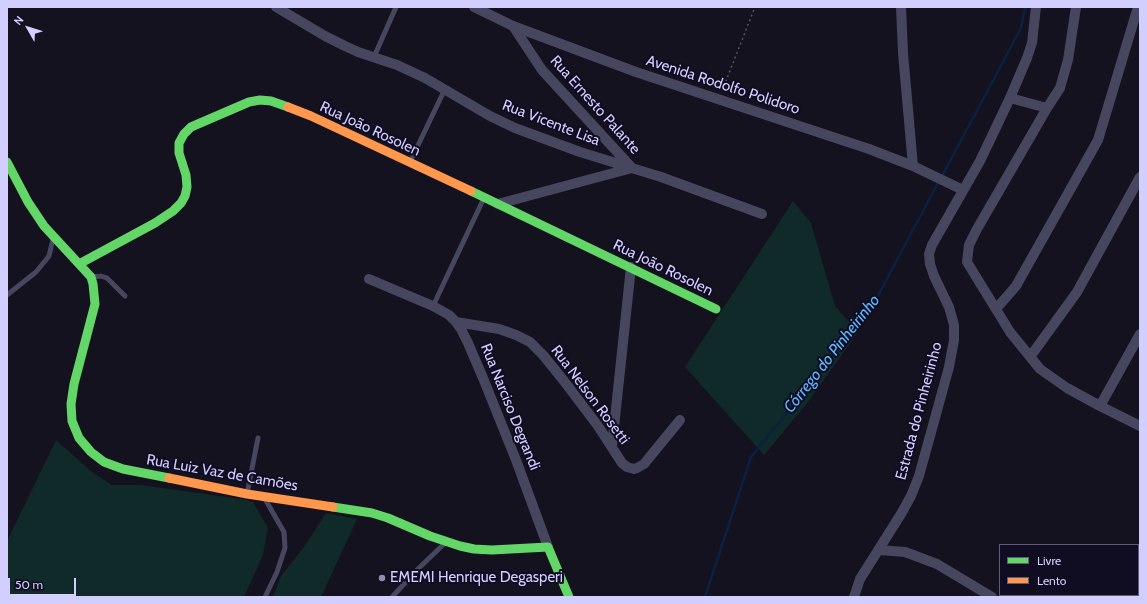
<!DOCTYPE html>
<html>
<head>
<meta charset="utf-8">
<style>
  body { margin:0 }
  #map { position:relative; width:1147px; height:604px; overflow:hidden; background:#14121e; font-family:Cabin,sans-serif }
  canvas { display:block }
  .frame { position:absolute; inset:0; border:8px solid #d2cfff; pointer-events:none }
  .legend { position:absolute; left:999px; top:544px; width:140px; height:52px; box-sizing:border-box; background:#100d23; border:1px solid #5e5b7b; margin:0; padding:5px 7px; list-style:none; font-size:12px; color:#d2cfff }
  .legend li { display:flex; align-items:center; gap:8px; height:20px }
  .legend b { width:20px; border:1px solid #5e5b7b }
  .north { position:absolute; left:8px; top:8px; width:40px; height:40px; -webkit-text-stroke:3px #100d23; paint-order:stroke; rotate:309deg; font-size:11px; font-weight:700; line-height:16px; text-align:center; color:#d2cfff }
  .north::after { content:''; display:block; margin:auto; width:14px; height:18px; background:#d2cfff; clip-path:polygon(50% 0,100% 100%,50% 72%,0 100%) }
  .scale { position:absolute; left:8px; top:578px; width:68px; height:18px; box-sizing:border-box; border:2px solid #d2cfff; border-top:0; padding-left:5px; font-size:12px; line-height:14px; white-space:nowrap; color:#d2cfff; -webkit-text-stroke:3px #100d23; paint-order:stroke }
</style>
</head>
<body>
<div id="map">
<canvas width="1147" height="604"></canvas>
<div class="frame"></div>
<ul class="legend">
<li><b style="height:5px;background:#63d668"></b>Livre</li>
<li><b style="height:5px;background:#ff974d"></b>Lento</li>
</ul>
<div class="north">N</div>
<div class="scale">50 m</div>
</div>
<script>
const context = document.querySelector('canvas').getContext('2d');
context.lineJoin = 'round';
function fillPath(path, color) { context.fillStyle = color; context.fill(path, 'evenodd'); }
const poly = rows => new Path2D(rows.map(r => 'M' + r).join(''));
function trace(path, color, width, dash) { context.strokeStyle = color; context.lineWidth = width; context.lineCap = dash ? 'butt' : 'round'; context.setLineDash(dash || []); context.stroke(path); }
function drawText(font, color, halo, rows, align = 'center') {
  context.font = font + ' Cabin,sans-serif'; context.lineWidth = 4; context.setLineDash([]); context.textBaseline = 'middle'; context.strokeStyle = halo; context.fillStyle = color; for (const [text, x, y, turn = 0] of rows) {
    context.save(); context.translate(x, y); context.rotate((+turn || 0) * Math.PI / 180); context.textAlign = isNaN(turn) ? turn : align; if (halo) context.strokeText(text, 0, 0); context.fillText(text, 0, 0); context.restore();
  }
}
fillPath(poly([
  [793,201,811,223,835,306,858,332,808,402,764,455,685,367],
  [56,440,92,472,112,485,140,485,242,499,253,502,268,528,263,555,244,597,7,597,7,541],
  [326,513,357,519,321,597,273,597,281,576,304,547]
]), '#102929');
trace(poly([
  [942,176,1021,28,1025,7],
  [705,597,751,457,872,307,939,181]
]), '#0a2142', 2.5);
trace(poly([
  [722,91,755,7]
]), '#485967', 1.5, [2, 3]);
trace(poly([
  [374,57,396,7],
  [410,162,445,89],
  [92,277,101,276,107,278,125,296],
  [7,295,36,272,49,256,53,239],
  [433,306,484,198],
  [247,494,258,438],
  [265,597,277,572,285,548,284,532,265,499],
  [392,597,419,568,445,543]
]), '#46465f', 5);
trace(poly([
  [276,7,325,36,345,46,358,52,397,65,425,78,490,116,515,128,580,152,661,177,762,214],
  [474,7,513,26,636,72,869,149,913,166,963,190],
  [901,7,903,53,913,166],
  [1076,7,1068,60,1060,88,1047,108,977,229,969,245,967,262,1010,332,1040,369,1067,388,1100,406,1140,426],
  [1010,98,1047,108],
  [498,204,632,168,542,70,513,26],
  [369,279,433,306,449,315,456,322,461,329,468,343,483,378,516,460,548,547],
  [996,309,1016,286,1098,140,1138,7],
  [456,322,499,329,516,335,530,342,543,355,564,381,598,426,622,463,627,467,634,469,637,468,644,464,680,420],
  [1030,357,1077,292,1140,177],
  [1100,406,1140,334],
  [612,446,631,267],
  [879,550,905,552,937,564,992,597],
  [854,597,860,579,901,514,911,496,919,476,949,367,954,340,954,325,949,307,934,276,930,264,929,254,932,245,980,161,1010,98,1027,58,1032,43,1036,7]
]), '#46465f', 10);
trace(poly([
  [7,162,28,202,44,226,91,277,93,284,95,304,74,384,71,404,72,421,79,438,91,452,104,462,123,469,169,478],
  [471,191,716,309],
  [79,264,155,223,173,211,181,203,185,196,187,187,186,175,179,153,179,143,184,134,191,127,249,102,260,100,271,101,288,107],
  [333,507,372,513,388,518,430,536,460,546,474,549,492,550,548,547,569,597]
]), '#63d668', 9);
trace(poly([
  [288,107,311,116,471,191],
  [169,478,247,494,333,507]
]), '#ff974d', 9);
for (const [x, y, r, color] of [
  [382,578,4,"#908db0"]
]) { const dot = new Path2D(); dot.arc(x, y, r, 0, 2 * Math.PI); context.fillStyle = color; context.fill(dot); trace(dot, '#100d23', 1.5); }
drawText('15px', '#d2cfff', '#100d23', [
  ["Avenida Rodolfo Polidoro",723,85,18],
  ["Rua Ernesto Palante",595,105,48],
  ["Rua Vicente Lisa",551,123,21],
  ["Rua João Rosolen",370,129,25],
  ["Rua João Rosolen",663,268,26],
  ["Rua Nelson Rosetti",590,395,53],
  ["Rua Narciso Degrandi",510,407,68],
  ["Estrada do Pinheirinho",919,411,-75],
  ["Rua Luiz Vaz de Camões",222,473,10]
]);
drawText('15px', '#d2cfff', '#100d23', [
  ["EMEMI Henrique Degasperi",390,578]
], 'left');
drawText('italic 16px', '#5dbaff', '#100d23', [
  ["Córrego do Pinheirinho",832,354,-52]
]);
</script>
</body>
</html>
